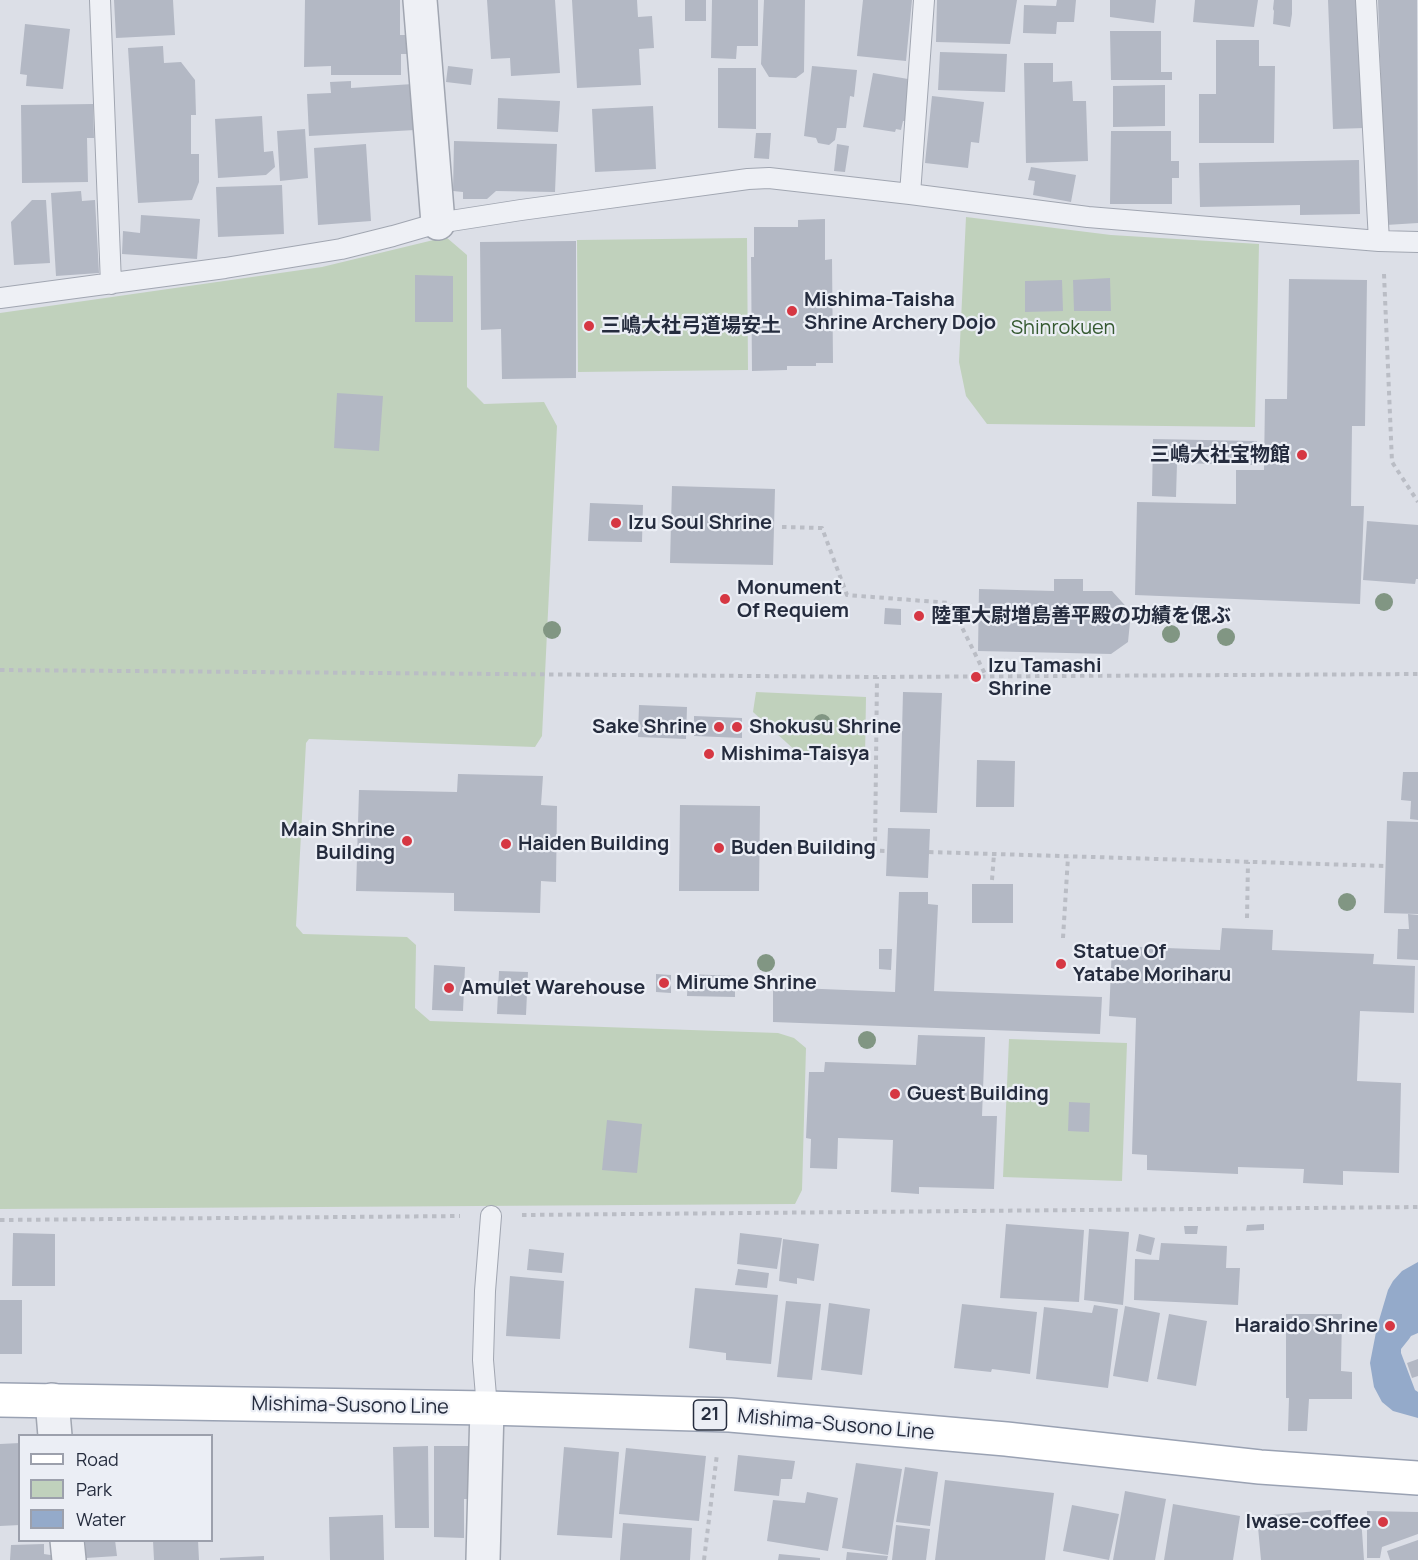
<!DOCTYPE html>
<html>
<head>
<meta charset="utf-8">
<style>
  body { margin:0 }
  #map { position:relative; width:1418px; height:1560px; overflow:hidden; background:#dcdfe7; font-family:Manrope,sans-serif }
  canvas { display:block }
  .legend { position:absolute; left:18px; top:1434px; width:195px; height:108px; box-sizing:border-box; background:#ebeef5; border:2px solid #9ca0ac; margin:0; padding:8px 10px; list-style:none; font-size:18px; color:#252c3e }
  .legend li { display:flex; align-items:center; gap:12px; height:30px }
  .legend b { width:30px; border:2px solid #9ca0ac }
</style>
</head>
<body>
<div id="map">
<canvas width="1418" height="1560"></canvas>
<ul class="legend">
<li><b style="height:8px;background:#fff"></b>Road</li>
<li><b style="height:16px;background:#c0d1bc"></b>Park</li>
<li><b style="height:16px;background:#94aaca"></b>Water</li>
</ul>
</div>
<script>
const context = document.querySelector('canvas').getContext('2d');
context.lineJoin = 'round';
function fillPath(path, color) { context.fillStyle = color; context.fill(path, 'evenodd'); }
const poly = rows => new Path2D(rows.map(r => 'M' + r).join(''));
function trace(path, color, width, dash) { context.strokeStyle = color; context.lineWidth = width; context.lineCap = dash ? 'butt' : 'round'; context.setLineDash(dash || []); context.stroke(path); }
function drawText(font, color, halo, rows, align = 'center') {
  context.font = font + ' Manrope,"Noto Sans JP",sans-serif'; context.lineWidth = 4.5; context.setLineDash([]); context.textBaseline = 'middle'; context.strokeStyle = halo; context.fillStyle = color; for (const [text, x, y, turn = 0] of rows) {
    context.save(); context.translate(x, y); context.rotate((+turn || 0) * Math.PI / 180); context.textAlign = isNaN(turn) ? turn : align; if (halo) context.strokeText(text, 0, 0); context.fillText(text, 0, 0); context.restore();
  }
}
fillPath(poly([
  [966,217,1111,235,1259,244,1255,427,987,424,966,396,959,362],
  [446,237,467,255,467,387,484,404,544,402,557,426,542,736,535,747,309,739,306,743,296,926,303,934,407,937,416,945,415,1008,430,1021,778,1033,794,1038,806,1048,802,1190,795,1204,0,1209,0,313,322,267],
  [747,238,748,370,578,372,577,240],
  [756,692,866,697,865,759,842,761,818,753,818,746,809,745,809,753,798,753,753,712],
  [1009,1039,1127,1043,1122,1181,1003,1177]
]), '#c0d1bc');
fillPath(poly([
  [1418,1262,1418,1333,1411,1336,1409,1339,1401,1349,1401,1353,1415,1390,1418,1392,1418,1418,1393,1411,1382,1402,1374,1387,1370,1363,1377,1327,1388,1290,1393,1281,1402,1271]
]), '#94aaca');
fillPath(poly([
  [114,0,173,0,175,35,116,38],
  [305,0,400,0,400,35,411,35,410,54,401,54,401,75,331,75,331,66,304,67],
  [487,0,555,0,560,73,511,76,510,58,491,59],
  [572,0,637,0,638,17,652,16,654,48,639,49,641,85,577,88],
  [685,0,706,0,706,21,685,21],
  [712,0,758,0,758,46,737,46,736,59,711,58],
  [764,0,805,0,804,72,796,78,769,77,761,64],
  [863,0,912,0,906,61,857,56],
  [937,0,1017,0,1010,44,936,42],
  [1057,0,1076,0,1074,22,1057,22,1056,34,1023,33,1024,5,1056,6],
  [1110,0,1156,0,1154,23,1110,17],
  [1195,0,1258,0,1254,27,1193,22],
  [1274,0,1292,0,1292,14,1290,27,1273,24,1274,11,1273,9],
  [1328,0,1360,0,1365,128,1333,129],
  [1378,0,1417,0,1418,223,1386,225],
  [25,24,70,29,63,89,26,86,27,75,20,74],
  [1110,31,1161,31,1161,72,1172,72,1172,80,1111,80],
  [1216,40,1259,40,1259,66,1275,66,1274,143,1199,143,1199,94,1216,94],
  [163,46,164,63,181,62,195,80,196,115,191,115,191,154,199,154,199,182,192,200,138,203,128,48],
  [940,52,1007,54,1005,92,938,90],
  [1024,63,1053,63,1053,82,1072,81,1073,101,1086,101,1088,161,1026,163],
  [448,66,473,69,471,85,446,82],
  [812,66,857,70,854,97,850,96,846,128,837,128,835,140,829,145,818,143,816,138,804,136],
  [718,68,756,68,756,129,718,128],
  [873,73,908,79,907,84,911,85,905,121,903,121,901,130,896,129,895,132,863,127],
  [351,81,351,88,413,84,415,130,309,136,307,94,331,93,330,82],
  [1165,85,1165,126,1113,127,1113,86],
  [932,96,984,102,979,143,971,142,968,168,925,163],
  [498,98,560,101,558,132,497,129],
  [93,104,94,138,87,138,88,182,22,183,21,105],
  [653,106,656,169,595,172,592,109],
  [262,116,264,152,273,151,275,167,266,175,218,178,215,119],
  [305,129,308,178,280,181,277,131],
  [1111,131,1171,131,1171,161,1179,161,1179,178,1172,178,1172,204,1110,204],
  [756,133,771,133,769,159,754,158],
  [454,141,557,144,555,192,496,191,487,199,463,199,463,192,453,191],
  [366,144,371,221,318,225,314,148],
  [837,144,849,146,845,172,834,171],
  [1359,160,1360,214,1300,215,1300,205,1200,207,1199,163],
  [1031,167,1076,175,1071,202,1033,195,1035,181,1028,180],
  [282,185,284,234,218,237,216,187],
  [81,191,82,201,95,200,99,273,56,276,51,193],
  [32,200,46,200,50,263,14,265,11,222],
  [141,215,200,219,197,259,122,254,123,231,140,233],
  [825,219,825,260,832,259,833,363,816,363,816,366,787,366,787,370,752,371,751,257,754,257,754,227,798,227,798,220],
  [576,241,576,378,502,379,501,329,481,330,480,242],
  [415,275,453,276,453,322,415,322],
  [1110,278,1111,311,1074,311,1073,280],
  [1289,279,1367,280,1365,426,1352,426,1351,506,1364,506,1360,604,1135,595,1137,502,1236,504,1236,470,1264,470,1265,399,1287,399],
  [1062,280,1063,311,1025,312,1025,281],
  [337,393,383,396,379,451,334,448],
  [1153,439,1257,441,1256,465,1177,463,1176,497,1152,496],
  [672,486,775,489,773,565,670,563],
  [590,503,643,505,642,542,588,541],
  [1367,521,1418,525,1418,579,1416,579,1415,584,1363,580],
  [1054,579,1083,579,1083,591,1112,591,1131,612,1128,642,1111,654,978,651,979,589,1054,591],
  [885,608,901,609,901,625,884,624],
  [903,692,942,693,937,813,900,812],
  [639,705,687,707,686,739,638,737],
  [694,716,742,718,742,738,694,736],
  [977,760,1015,761,1014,807,976,807],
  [1403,772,1418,772,1418,820,1410,819,1411,801,1401,800],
  [458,774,543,776,541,805,557,806,556,882,541,881,540,913,454,911,454,893,356,891,359,790,457,792],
  [680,805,760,806,759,891,679,891],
  [1387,821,1418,822,1418,914,1384,913],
  [888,828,930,829,928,878,886,876],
  [972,884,1013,884,1013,923,972,923],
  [899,892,928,892,928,904,938,905,934,991,1102,997,1100,1034,773,1022,773,987,895,992],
  [1408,914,1418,915,1418,960,1397,959,1398,929,1409,929],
  [1222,928,1273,930,1272,950,1374,954,1373,964,1415,966,1414,1013,1360,1011,1357,1081,1401,1083,1399,1173,1343,1171,1343,1185,1303,1183,1304,1169,1238,1167,1238,1174,1147,1170,1147,1155,1132,1154,1136,1018,1109,1016,1112,946,1220,950],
  [879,949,892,949,891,970,879,969],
  [434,965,465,967,463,1011,432,1010],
  [499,971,528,972,526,1015,497,1014],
  [656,974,671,975,671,993,656,992],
  [688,974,735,976,735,997,687,996],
  [918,1035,985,1037,982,1116,997,1116,994,1189,919,1187,919,1194,891,1192,893,1140,838,1138,837,1169,810,1168,811,1139,806,1138,809,1072,824,1072,825,1062,916,1065],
  [1069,1102,1090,1103,1089,1132,1068,1131],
  [607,1120,642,1124,637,1173,602,1170],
  [1006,1224,1084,1230,1079,1302,1000,1298],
  [1264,1224,1264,1230,1246,1231,1247,1225],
  [1184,1226,1198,1226,1197,1234,1185,1234],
  [1089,1229,1129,1232,1123,1305,1084,1300],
  [13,1233,55,1234,55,1286,12,1286],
  [740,1233,782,1238,777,1269,737,1264],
  [1139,1234,1155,1238,1151,1255,1136,1251],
  [783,1239,819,1244,814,1281,797,1278,797,1284,779,1281],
  [1161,1243,1227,1246,1226,1268,1240,1268,1238,1305,1134,1300,1135,1259,1159,1260],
  [529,1249,564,1253,562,1273,527,1270],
  [738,1269,769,1273,767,1288,735,1285],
  [510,1276,564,1281,560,1339,506,1336],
  [695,1288,778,1295,771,1364,726,1360,726,1353,689,1348],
  [0,1300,22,1300,22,1354,0,1354],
  [786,1301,821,1304,812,1380,777,1377],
  [829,1303,870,1309,862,1375,821,1370],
  [962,1304,1037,1312,1030,1374,992,1369,991,1372,954,1368],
  [1094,1305,1118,1309,1108,1388,1036,1379,1044,1307,1092,1313],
  [1125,1306,1160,1313,1148,1382,1113,1376],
  [1169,1314,1207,1321,1196,1386,1157,1379],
  [1286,1314,1342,1314,1341,1371,1352,1372,1352,1399,1309,1399,1307,1431,1288,1431,1289,1398,1286,1398],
  [1418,1359,1418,1376,1412,1378,1407,1363],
  [20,1443,20,1525,0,1526,0,1444],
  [428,1446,429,1528,395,1528,393,1447],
  [434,1446,471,1446,469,1499,464,1499,464,1538,434,1537],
  [564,1447,619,1452,612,1538,557,1535],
  [626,1448,706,1456,699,1521,619,1514],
  [738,1455,795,1461,792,1479,781,1479,779,1496,734,1491],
  [856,1463,902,1469,888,1555,842,1548],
  [905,1467,938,1472,930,1526,896,1522],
  [945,1480,1054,1493,1045,1560,935,1560],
  [1125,1491,1166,1499,1155,1560,1113,1560],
  [807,1492,838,1498,828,1551,767,1541,773,1500,805,1503],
  [1173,1504,1240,1516,1233,1560,1164,1560],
  [1072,1505,1119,1514,1109,1560,1063,1551],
  [1331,1510,1331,1519,1361,1517,1364,1560,1261,1560,1257,1516],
  [1367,1511,1418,1512,1418,1534,1382,1547,1380,1558,1367,1558],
  [383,1515,384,1560,330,1560,329,1517],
  [623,1523,692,1528,690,1560,620,1560],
  [896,1525,930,1529,926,1560,892,1560],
  [85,1540,115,1540,117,1556,86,1558],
  [163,1540,198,1540,199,1560,154,1560,153,1541],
  [1418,1540,1418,1560,1390,1560,1387,1551],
  [44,1544,44,1554,57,1556,57,1560,10,1560,11,1545],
  [847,1552,888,1556,887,1560,846,1560],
  [779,1554,820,1558,820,1560,778,1560],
  [264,1556,264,1560,220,1560,220,1558]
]), '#b3b8c4');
const lane = poly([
  [100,0,111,284],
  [1366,0,1379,241],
  [910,194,924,0],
  [0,298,225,268,341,249,393,236,438,223,521,210,748,179,769,178,910,194,1088,217,1379,241,1418,242],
  [487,1408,483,1360,485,1291,491,1216]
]);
const street = poly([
  [420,0,438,223],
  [52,1400,55,1436],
  [67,1540,69,1560],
  [483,1560,487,1408]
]);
const primary = poly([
  [0,1400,487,1408,730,1415,1006,1439,1260,1467,1418,1478]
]);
trace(lane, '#a1a6b1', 22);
trace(street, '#a1a6b1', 36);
trace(primary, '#9aa2b3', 36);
trace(poly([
  [1384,274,1392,462,1418,502],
  [782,527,822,528,847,595,950,603,986,676],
  [0,670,877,677,1418,674],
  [564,844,665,846],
  [763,848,887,851],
  [875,850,877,677],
  [929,852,1386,866],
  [992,880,994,854],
  [1247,918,1248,862],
  [1063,938,1068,857],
  [522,1215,1418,1207],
  [0,1220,460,1216],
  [704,1560,717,1454]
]), '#babdc5', 4, [4.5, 4.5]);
trace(lane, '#eef0f5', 20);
trace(street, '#eef0f5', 33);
trace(primary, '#fff', 33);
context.fillStyle = '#819683';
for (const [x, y] of [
  [1384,602],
  [552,630],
  [1171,634],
  [1226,637],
  [822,723],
  [1347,902],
  [766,963],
  [867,1040]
]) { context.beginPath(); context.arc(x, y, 9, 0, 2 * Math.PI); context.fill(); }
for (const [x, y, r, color] of [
  [792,311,6,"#d63743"],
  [589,326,6,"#d63743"],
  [1302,455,6,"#d63743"],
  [616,523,6,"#d63743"],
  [725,599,6,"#d63743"],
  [919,616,6,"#d63743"],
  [976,677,6,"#d63743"],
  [719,727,6,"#d63743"],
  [737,727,6,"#d63743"],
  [709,754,6,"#d63743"],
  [407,841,6,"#d63743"],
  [506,844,6,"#d63743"],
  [719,848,6,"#d63743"],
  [1061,964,6,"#d63743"],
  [664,983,6,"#d63743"],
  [449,988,6,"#d63743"],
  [895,1094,6,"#d63743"],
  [1390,1326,6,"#d63743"],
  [1383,1522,6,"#d63743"]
]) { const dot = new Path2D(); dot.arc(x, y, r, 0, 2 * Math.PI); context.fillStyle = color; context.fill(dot); trace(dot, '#ebeef5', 2); }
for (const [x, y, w] of [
  [710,1415,33]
]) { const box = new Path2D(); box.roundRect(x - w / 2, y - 15, w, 30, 4.5); context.fillStyle = '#ebeef5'; context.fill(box); trace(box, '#252c3e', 1.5); }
drawText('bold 18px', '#252c3e', null, [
  ["21",710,1415]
]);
drawText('bold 20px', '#252c3e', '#ebeef5', [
  ["Mishima-Taisha",804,300],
  ["Shrine Archery Dojo",804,323],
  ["三嶋大社弓道場安土",601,326],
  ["三嶋大社宝物館",1290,455,"right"],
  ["Izu Soul Shrine",628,523],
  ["Monument",737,588],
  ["Of Requiem",737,611],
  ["陸軍大尉増島善平殿の功績を偲ぶ",931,616],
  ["Izu Tamashi",988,666],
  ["Shrine",988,689],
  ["Sake Shrine",707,727,"right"],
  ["Shokusu Shrine",749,727],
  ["Mishima-Taisya",721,754],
  ["Main Shrine",395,830,"right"],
  ["Building",395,853,"right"],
  ["Haiden Building",518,844],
  ["Buden Building",731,848],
  ["Statue Of",1073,952],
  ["Yatabe Moriharu",1073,975],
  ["Mirume Shrine",676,983],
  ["Amulet Warehouse",461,988],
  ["Guest Building",907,1094],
  ["Haraido Shrine",1378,1326,"right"],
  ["Iwase-coffee",1371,1522,"right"]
], 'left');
drawText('20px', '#365a31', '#ebeef5', [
  ["Shinrokuen",1063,328]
]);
drawText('20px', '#252c3e', '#ebeef5', [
  ["Mishima-Susono Line",350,1406,1],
  ["Mishima-Susono Line",836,1425,5]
]);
</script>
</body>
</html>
